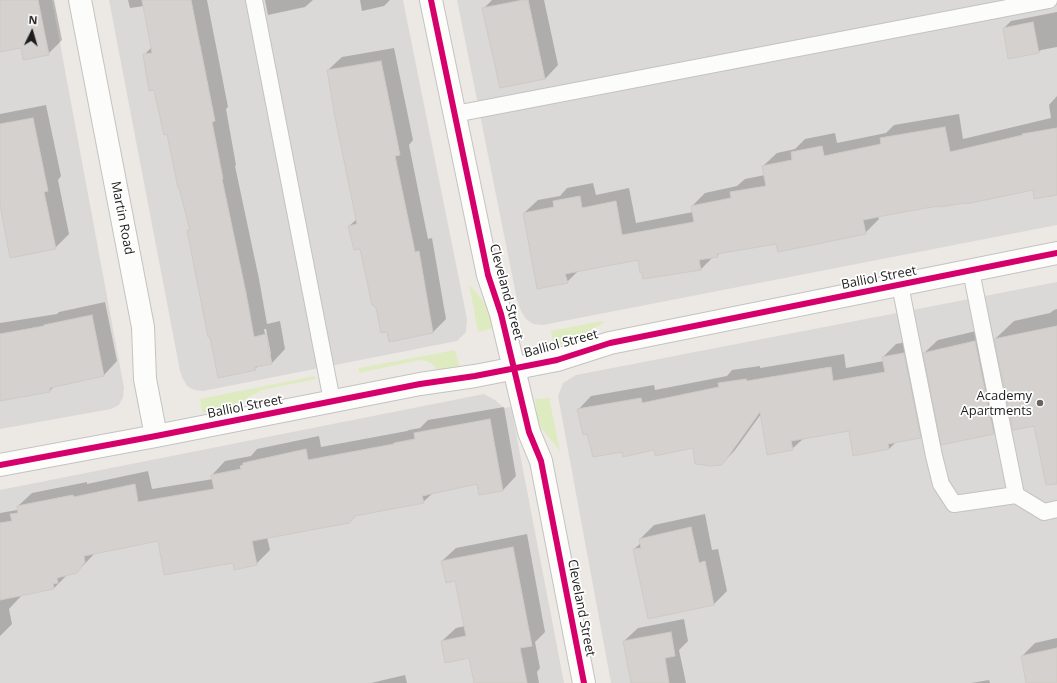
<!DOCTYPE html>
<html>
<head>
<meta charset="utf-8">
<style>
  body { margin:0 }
  #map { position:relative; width:1057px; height:683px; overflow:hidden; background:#ece9e5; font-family:"Open Sans",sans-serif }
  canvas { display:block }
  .north { position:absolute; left:12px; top:12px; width:40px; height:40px; -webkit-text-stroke:3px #fff; paint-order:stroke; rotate:5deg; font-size:11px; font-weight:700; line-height:16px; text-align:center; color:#1d1d1d }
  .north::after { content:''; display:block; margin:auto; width:14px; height:18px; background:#1d1d1d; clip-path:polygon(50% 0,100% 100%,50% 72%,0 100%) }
</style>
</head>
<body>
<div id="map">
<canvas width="1057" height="683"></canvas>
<div class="north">N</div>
</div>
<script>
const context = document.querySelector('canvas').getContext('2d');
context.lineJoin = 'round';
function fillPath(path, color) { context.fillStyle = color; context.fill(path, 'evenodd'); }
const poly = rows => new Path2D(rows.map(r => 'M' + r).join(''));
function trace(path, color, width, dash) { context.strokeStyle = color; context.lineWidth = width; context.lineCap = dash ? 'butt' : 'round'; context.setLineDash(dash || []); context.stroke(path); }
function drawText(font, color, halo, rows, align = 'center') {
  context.font = font + ' "Open Sans",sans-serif'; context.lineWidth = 3.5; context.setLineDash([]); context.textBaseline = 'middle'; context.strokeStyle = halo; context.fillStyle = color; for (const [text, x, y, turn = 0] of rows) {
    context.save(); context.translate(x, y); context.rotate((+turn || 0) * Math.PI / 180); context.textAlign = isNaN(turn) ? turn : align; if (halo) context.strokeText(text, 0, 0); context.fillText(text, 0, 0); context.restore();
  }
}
fillPath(poly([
  [0,0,52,0,124,388,123,397,119,405,111,409,0,429],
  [109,0,403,0,467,319,466,332,457,341,203,391,194,390,187,386,183,379,180,371],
  [457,0,1057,0,1057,225,543,325,533,324,526,319,521,311,517,300],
  [1057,282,1057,683,611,683,558,396,563,383,576,375],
  [484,394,495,400,504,408,510,407,512,412,564,683,0,683,0,490]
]), '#dbd9d7');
fillPath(poly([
  [469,284,487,306,491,313,493,328,478,332],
  [601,321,605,322,589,331,575,341,554,348,551,331],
  [455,350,460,368,455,366,444,371,437,369,432,364,426,361,420,360,359,373,359,368],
  [315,376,316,379,262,390,229,408,202,413,200,399],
  [551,398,550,402,560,451,542,429,537,418,535,399]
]), '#deebc1');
fillPath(poly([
  [0,0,54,0,62,40,48,54,22,47,0,51],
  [128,0,207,0,228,107,226,109,236,165,235,166,259,279,267,324,280,321,285,349,272,363,258,366,255,369,188,231,190,229,168,133,144,55,152,47,144,6,130,8],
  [264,329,266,329,271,354,269,354],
  [265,0,313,0,305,7,268,15],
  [360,0,390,0,384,6,362,11],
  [492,0,544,0,558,65,545,79,483,9],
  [1057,12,1057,47,1041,50,1038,52,1004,28,1011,21],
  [394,48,413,140,409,145,428,239,432,238,446,319,433,332,390,341,388,331,377,307,361,248,349,226,357,219,328,70,342,57],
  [1057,96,1057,194,1033,188,967,201,939,204,878,216,879,219,865,233,777,243,720,253,717,256,713,257,701,269,639,259,579,270,567,282,524,213,538,200,560,196,567,188,593,183,596,195,629,188,636,223,693,212,692,206,705,193,737,186,745,179,765,175,763,166,777,153,795,149,805,139,835,133,837,143,886,133,894,125,959,114,963,139,1051,118,1049,105],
  [46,105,61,176,58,180,69,234,55,248,0,201,0,114],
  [105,302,117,361,104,375,55,385,50,391,6,399,0,401,0,323,57,314,59,312],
  [1057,309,1057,481,1035,425,995,339,1014,321,1050,313,1054,310],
  [989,328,1007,420,994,433,924,353,938,340],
  [917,340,934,423,920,437,896,442,889,449,854,454,849,430,804,438,792,449,761,414,735,450,722,464,693,447,623,450,588,433,578,410,591,396,654,385,655,390,727,376,732,370,760,366,760,368,844,354,846,368,884,361,883,357,896,344],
  [504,407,516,476,503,490,478,483,433,493,423,502,357,514,349,523,267,537,270,550,256,564,234,562,158,540,95,553,77,572,67,575,54,588,23,594,9,609,12,624,0,636,0,513,17,510,18,506,32,493,87,482,87,484,148,471,152,489,213,479,212,475,225,461,251,456,257,449,319,436,321,447,407,431,409,430,420,428,428,420],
  [705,514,712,550,718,549,727,591,714,604,634,549,641,543,640,539,654,525],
  [527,534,545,632,535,642,540,668,537,672,539,683,475,683,470,657,442,641,456,628,465,626,456,580,442,561,456,548],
  [684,619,688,641,679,650,686,683,632,683,624,641,638,628],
  [1057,638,1057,683,1027,683,1022,656,1035,643],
  [405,675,407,683,371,683],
  [989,680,990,683,971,683]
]), '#0003');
const building = poly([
  [0,0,38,0,49,55,23,60,21,48,0,52,0,0],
  [142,0,191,0,215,121,212,122,223,179,222,179,246,293,254,337,266,334,272,364,255,367,256,370,218,378,210,337,208,337,187,230,190,230,179,188,178,188,167,134,164,135,154,90,149,91,143,54,152,53,142,0],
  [523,0,528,0,545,79,500,88,482,8,523,0],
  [1033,22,1039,53,1008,59,1003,28,1033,22],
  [381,61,400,155,395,156,415,252,419,251,433,333,389,342,387,332,381,333,376,308,372,305,360,249,354,250,348,226,357,224,335,117,327,70,381,61],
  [33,118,48,191,44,192,56,249,10,258,0,205,0,124,33,118],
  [945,127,950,152,1023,135,1022,134,1057,128,1057,195,1034,199,1033,190,966,204,966,203,939,207,938,206,893,214,863,220,866,234,778,252,776,244,717,254,718,257,699,260,701,270,643,279,642,272,640,273,638,260,565,274,568,283,537,289,523,213,554,207,553,201,580,196,582,208,616,201,622,235,694,222,691,206,731,198,730,192,766,186,762,166,792,160,791,152,822,146,824,156,881,144,880,138,945,127],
  [92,315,104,376,50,388,50,392,0,401,0,334,44,326,44,325,92,315],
  [1057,326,1057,484,1046,485,1034,426,1013,430,994,339,1057,326],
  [975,341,994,434,941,445,923,353,975,341],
  [904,353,921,438,888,444,889,449,853,456,849,431,791,441,793,450,767,455,760,412,722,465,711,466,695,464,693,448,655,456,654,450,623,457,622,452,593,457,587,434,583,435,577,409,641,398,642,403,719,387,718,383,746,379,747,381,831,367,833,381,885,372,882,357,904,353],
  [490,419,503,491,479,495,477,484,422,496,424,503,355,516,349,523,252,541,257,565,234,570,233,563,164,575,158,541,84,556,85,562,77,573,57,578,58,583,53,584,54,589,0,600,0,523,12,521,10,514,18,513,17,506,73,495,74,497,135,484,138,502,214,489,211,475,241,469,240,466,243,465,243,463,306,449,308,460,394,444,394,443,415,439,414,433,490,419],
  [691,527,699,563,705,561,714,605,648,619,633,549,641,548,639,539,691,527],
  [513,547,532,646,520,648,527,683,474,683,469,658,445,663,441,641,466,636,455,581,446,583,441,561,513,547],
  [671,632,675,656,665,658,669,683,631,683,623,641,671,632],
  [1057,648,1057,683,1026,683,1021,656,1057,648]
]);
fillPath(building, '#d4d1ce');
trace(building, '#cfcac6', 1);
const service = poly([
  [254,0,332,401],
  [455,114,1049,0],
  [900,285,934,456,941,484,954,504,1016,495,971,271],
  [1016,495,1044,512,1057,509]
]);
const minor = poly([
  [80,0,143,327,145,379,156,436],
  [431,0,488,275,501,314,529,432,541,461,584,683],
  [0,465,156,436,420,384,475,376,557,360,610,343,1057,253]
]);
trace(service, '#c4c3c1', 18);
trace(minor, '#c4c3c1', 24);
trace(service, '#fcfcfb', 16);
trace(minor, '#fcfcfb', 22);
trace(poly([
  [431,0,488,275,501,314,529,432,541,461,584,683],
  [0,465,156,436,420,384,475,376,557,360,610,343,1057,253]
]), '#d6006c', 6);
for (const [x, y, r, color] of [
  [1040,403,4,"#656463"]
]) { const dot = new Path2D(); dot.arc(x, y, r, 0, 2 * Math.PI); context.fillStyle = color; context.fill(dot); trace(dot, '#fff', 1.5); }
drawText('13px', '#1d1d1d', '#fff', [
  ["Martin Road",122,218,79],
  ["Balliol Street",879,278,-11],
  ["Cleveland Street",506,292,75],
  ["Balliol Street",561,344,-15],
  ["Balliol Street",245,407,-11],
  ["Cleveland Street",581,608,79]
]);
drawText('13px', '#1d1d1d', '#fff', [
  ["Academy",1032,396],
  ["Apartments",1032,411]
], 'right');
</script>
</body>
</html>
